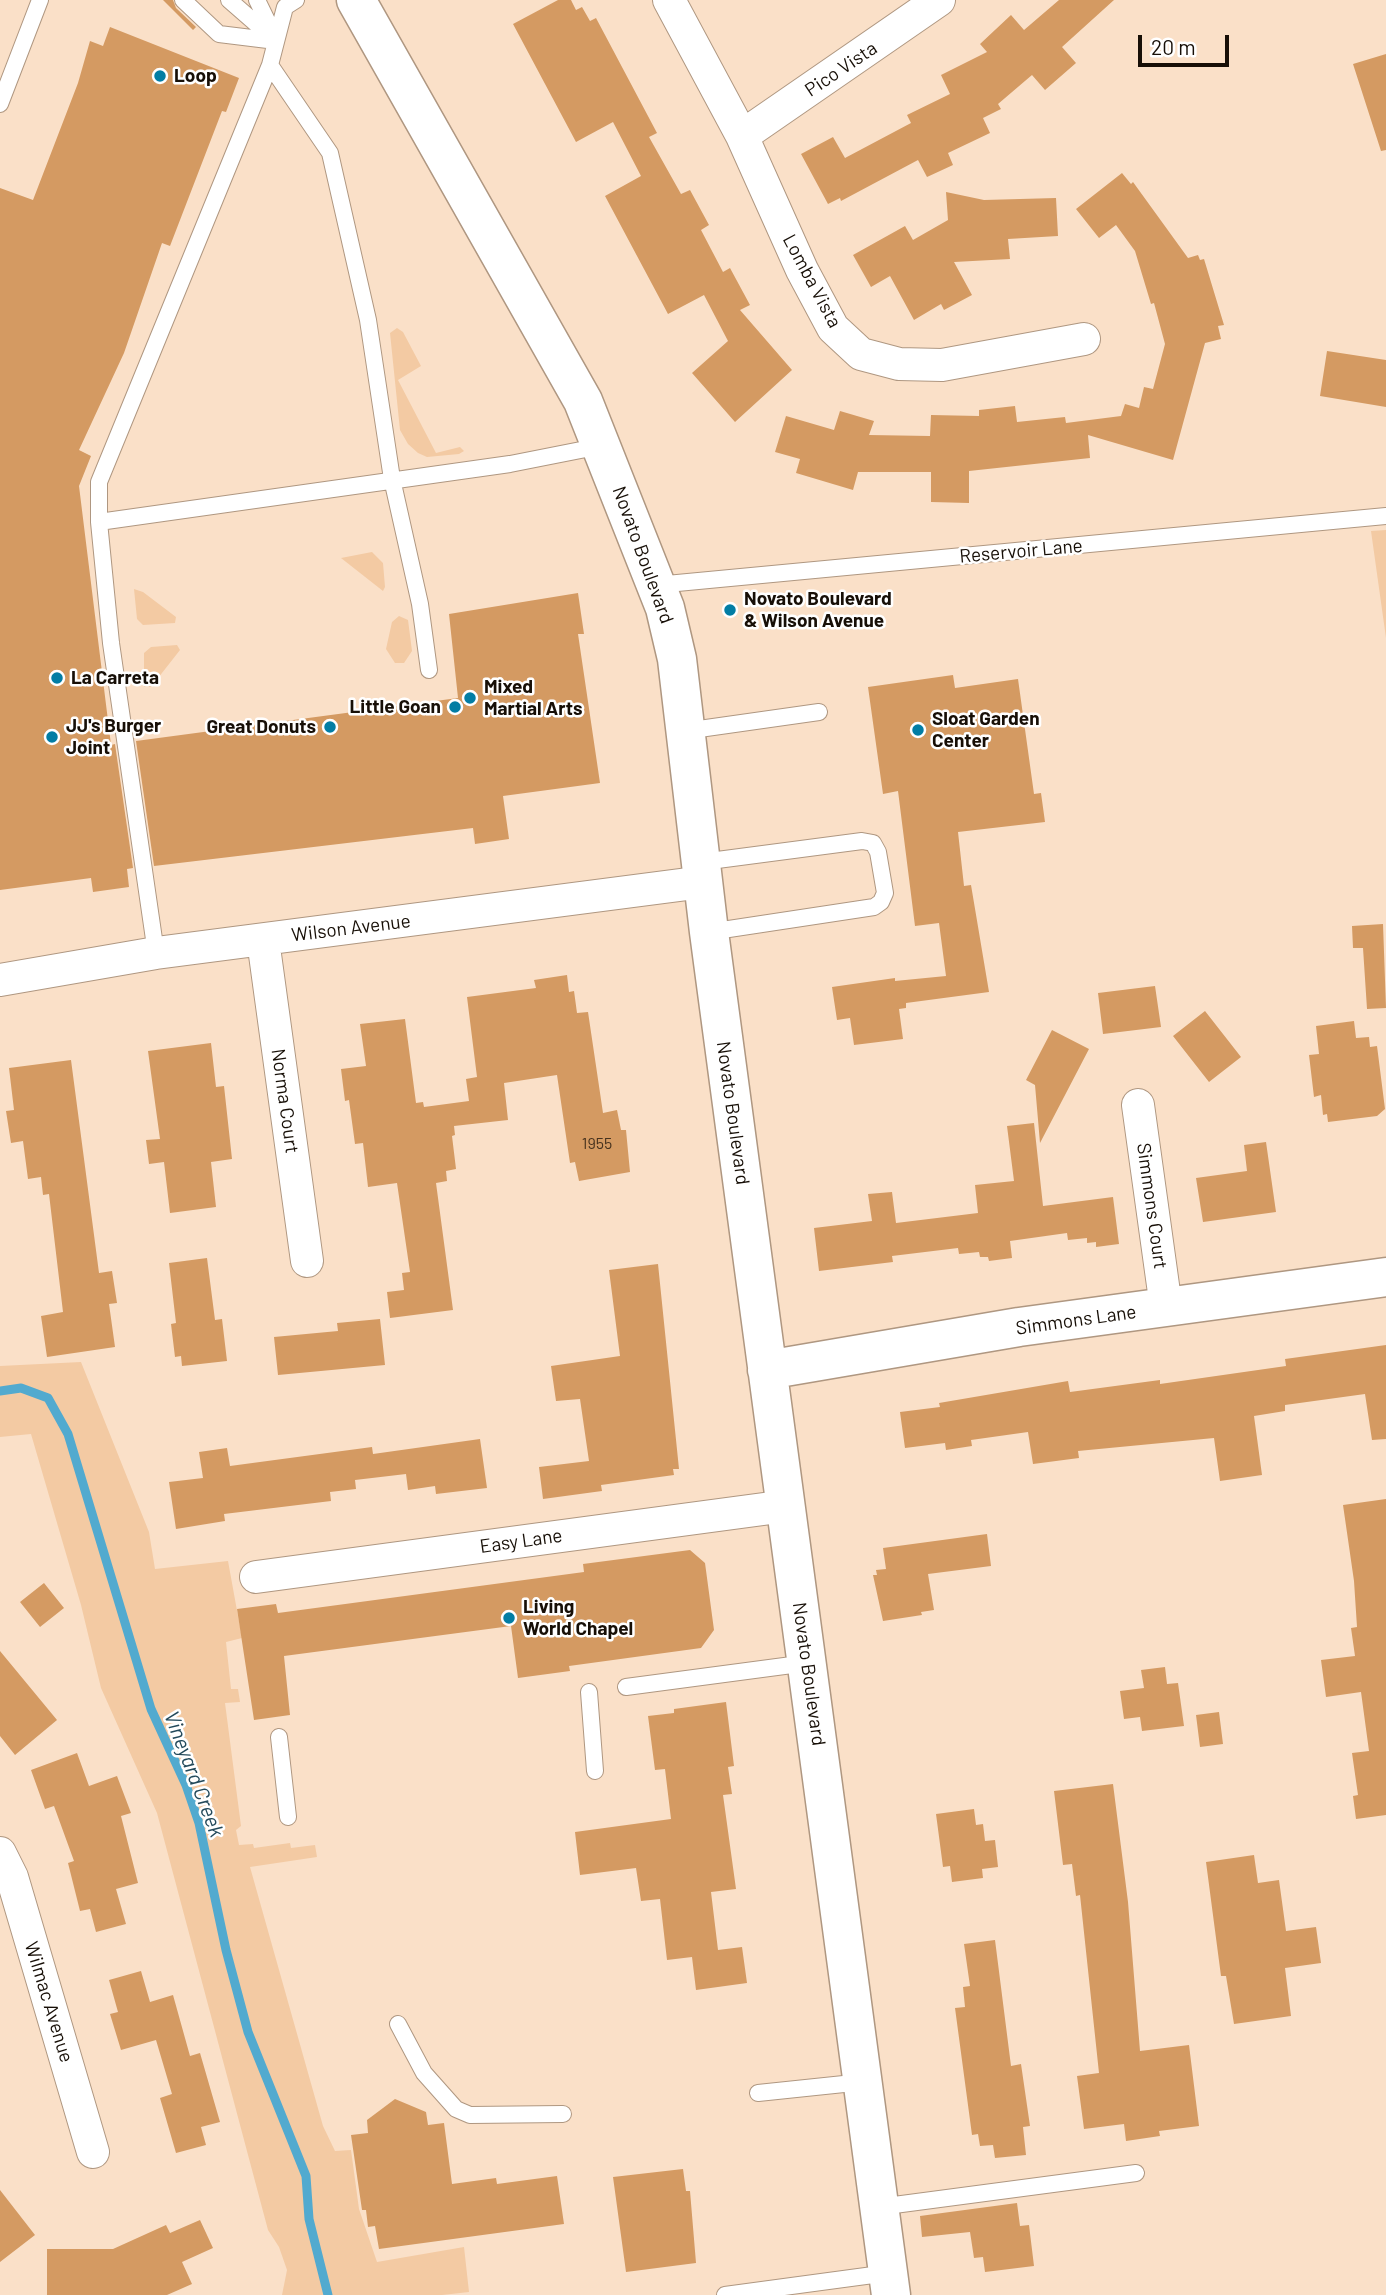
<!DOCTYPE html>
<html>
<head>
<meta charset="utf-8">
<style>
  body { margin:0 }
  #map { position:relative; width:1386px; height:2295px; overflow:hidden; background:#fae0c8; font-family:Barlow,sans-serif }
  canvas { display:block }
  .scale { position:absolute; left:1138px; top:35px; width:91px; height:32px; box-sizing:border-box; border:4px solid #170f07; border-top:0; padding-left:9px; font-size:21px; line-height:24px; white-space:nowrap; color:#170f07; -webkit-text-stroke:5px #fff; paint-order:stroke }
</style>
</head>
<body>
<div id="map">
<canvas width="1386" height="2295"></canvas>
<div class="scale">20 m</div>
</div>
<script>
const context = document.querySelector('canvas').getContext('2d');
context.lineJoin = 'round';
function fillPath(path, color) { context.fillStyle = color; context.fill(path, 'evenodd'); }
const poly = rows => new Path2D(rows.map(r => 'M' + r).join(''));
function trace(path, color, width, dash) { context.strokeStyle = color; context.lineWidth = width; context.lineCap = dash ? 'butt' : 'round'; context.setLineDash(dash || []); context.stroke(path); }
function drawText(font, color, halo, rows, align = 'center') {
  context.font = font + ' Barlow,sans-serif'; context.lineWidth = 5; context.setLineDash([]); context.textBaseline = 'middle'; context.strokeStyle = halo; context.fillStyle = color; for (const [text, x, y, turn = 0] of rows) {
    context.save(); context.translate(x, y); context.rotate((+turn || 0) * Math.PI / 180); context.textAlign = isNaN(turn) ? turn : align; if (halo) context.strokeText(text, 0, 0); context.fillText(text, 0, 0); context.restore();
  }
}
fillPath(poly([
  [397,328,403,332,421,366,398,380,436,453,460,447,464,451,459,454,427,457,418,453,408,444,400,430,390,333],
  [1386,530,1386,638,1371,531],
  [372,552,383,563,385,587,383,591,341,558],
  [134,589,143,592,176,617,175,623,143,625,137,619],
  [399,616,408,620,412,651,404,663,395,663,386,649,392,622],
  [177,645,180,650,151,687,144,687,144,653,151,647],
  [81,1362,149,1532,155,1569,228,1561,242,1638,226,1642,231,1689,238,1689,240,1702,225,1703,241,1826,236,1830,239,1845,253,1844,254,1848,290,1843,291,1848,315,1845,317,1857,250,1867,323,2126,335,2151,351,2150,359,2209,377,2262,464,2247,469,2292,442,2295,282,2295,287,2270,279,2247,268,2230,157,1813,101,1688,81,1605,31,1434,0,1437,0,1366]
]), '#f3caa3');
trace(poly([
  [0,1391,21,1388,48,1398,68,1434,151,1709,186,1785,199,1823,226,1950,248,2032,306,2176,309,2219,328,2295]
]), '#52aacf', 9);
fillPath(poly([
  [163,0,173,0,176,8,196,27,193,30],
  [558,0,571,0,576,10,582,7,590,21,596,18,657,133,649,137,681,194,690,190,709,225,701,230,723,272,730,268,750,305,740,310,792,370,735,422,692,373,728,341,704,295,668,314,605,196,641,176,613,122,576,142,513,24],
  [1059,0,1114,0,1062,47,1076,63,1045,90,1032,75,998,104,1001,109,983,118,990,133,948,153,953,165,927,177,918,160,841,201,840,198,828,204,801,154,833,137,845,158,911,123,907,115,950,94,941,75,987,52,980,44,1011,15,1024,30],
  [110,27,239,78,226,112,222,111,170,246,162,243,124,353,79,450,91,456,79,486,111,745,115,744,133,868,127,869,129,887,93,892,91,878,0,890,0,188,33,200,78,83,90,41,103,46],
  [1386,54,1386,150,1381,151,1353,64],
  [1122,173,1131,184,1133,182,1188,258,1198,255,1200,260,1204,259,1224,325,1218,326,1221,339,1205,343,1173,460,1088,435,1090,458,969,471,969,503,931,502,931,472,858,472,853,490,796,473,800,459,775,452,786,416,834,430,840,411,874,421,869,435,930,436,931,415,979,416,979,410,1015,406,1017,422,1065,417,1066,423,1121,416,1125,404,1139,408,1144,387,1153,389,1165,344,1154,303,1151,304,1135,251,1116,225,1099,238,1076,209],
  [946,192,984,200,1056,198,1058,236,1008,239,1010,259,954,262,972,295,944,310,941,304,914,320,890,276,871,287,853,255,905,226,913,240,948,220],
  [1327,351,1386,360,1386,407,1320,396],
  [578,593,584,634,578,634,600,783,503,796,509,839,475,844,473,828,154,866,136,741,458,698,449,614],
  [953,675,955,688,1018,679,1034,794,1041,793,1045,822,958,832,964,886,971,885,989,992,906,1003,906,1008,899,1009,903,1039,854,1045,850,1018,837,1020,832,987,895,978,895,981,946,976,939,923,915,926,898,791,883,794,868,687],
  [1383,924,1386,1008,1367,1009,1363,948,1353,948,1352,926],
  [567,975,569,992,574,991,577,1013,588,1012,603,1113,617,1110,621,1130,626,1130,630,1172,579,1181,575,1162,570,1163,557,1075,504,1083,508,1120,454,1126,455,1135,452,1136,456,1169,446,1171,447,1181,436,1183,453,1310,390,1318,387,1292,404,1290,402,1273,410,1272,397,1183,368,1187,363,1143,355,1144,349,1100,345,1101,341,1069,366,1066,360,1024,405,1019,416,1103,423,1102,424,1107,469,1101,466,1079,477,1077,467,997,536,988,534,980],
  [1155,986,1161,1027,1103,1034,1098,993],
  [1205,1011,1241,1057,1209,1082,1173,1036],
  [1354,1021,1356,1038,1369,1037,1370,1047,1377,1046,1385,1109,1377,1116,1328,1122,1327,1114,1323,1115,1321,1095,1314,1097,1309,1055,1319,1054,1316,1026],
  [1052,1030,1089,1049,1040,1143,1035,1085,1026,1080],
  [211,1043,216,1087,224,1086,232,1159,211,1162,216,1207,170,1213,164,1162,149,1164,146,1140,160,1139,148,1051],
  [71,1060,99,1273,112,1271,117,1303,109,1304,115,1347,47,1357,41,1316,63,1312,49,1194,43,1195,41,1177,28,1179,23,1141,11,1143,6,1111,14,1110,9,1068],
  [1034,1123,1043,1206,1113,1197,1119,1244,1096,1247,1096,1242,1087,1243,1087,1238,1068,1240,1067,1233,1010,1241,1012,1258,989,1261,988,1257,980,1257,979,1252,959,1254,958,1248,892,1256,893,1262,819,1271,814,1228,872,1221,868,1194,892,1192,896,1223,978,1213,975,1185,1014,1181,1007,1126],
  [1266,1142,1276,1212,1203,1222,1196,1178,1247,1171,1244,1145],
  [207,1258,215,1320,222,1319,227,1361,182,1366,181,1356,175,1357,171,1324,176,1323,169,1263],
  [658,1264,679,1469,673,1469,674,1475,601,1485,602,1491,543,1499,539,1467,589,1461,580,1399,556,1401,551,1366,620,1356,609,1270],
  [380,1319,385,1365,278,1375,274,1337,338,1331,337,1323],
  [1386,1345,1386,1439,1372,1440,1365,1394,1285,1405,1285,1411,1254,1416,1262,1475,1220,1481,1214,1438,1078,1451,1079,1458,1033,1464,1028,1432,971,1440,972,1446,946,1450,945,1443,905,1448,900,1412,940,1407,939,1403,1068,1381,1070,1392,1160,1380,1160,1384,1286,1366,1285,1359],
  [480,1439,487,1488,436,1494,435,1486,408,1490,406,1474,355,1480,356,1489,330,1492,331,1501,224,1514,225,1521,176,1529,169,1482,203,1478,199,1452,227,1448,230,1466,372,1447,373,1454],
  [1386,1499,1386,1815,1356,1819,1353,1796,1358,1795,1352,1753,1369,1751,1361,1692,1326,1697,1321,1660,1355,1656,1351,1628,1357,1627,1354,1581,1343,1505],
  [987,1534,991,1566,928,1574,934,1610,921,1612,922,1615,883,1621,873,1575,877,1575,876,1570,886,1569,883,1548],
  [690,1550,705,1563,714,1630,701,1648,569,1666,570,1671,518,1678,511,1626,284,1656,290,1715,254,1720,237,1609,276,1604,278,1613,584,1572,583,1564],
  [44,1583,64,1608,40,1627,20,1602],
  [0,1651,57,1720,15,1755,0,1736],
  [1165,1667,1167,1684,1178,1683,1184,1726,1142,1731,1140,1717,1124,1719,1120,1691,1144,1688,1141,1670],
  [726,1702,734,1766,728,1767,732,1794,723,1795,736,1889,711,1892,718,1950,742,1947,747,1983,696,1990,692,1957,667,1960,660,1899,641,1901,636,1868,580,1875,575,1832,671,1819,665,1769,655,1770,648,1716,674,1713,674,1709],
  [1219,1712,1223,1744,1200,1747,1196,1715],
  [77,1753,89,1786,117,1776,131,1813,121,1816,138,1883,116,1889,126,1924,96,1932,90,1909,80,1911,68,1863,74,1861,54,1806,45,1809,31,1770],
  [1113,1784,1128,1902,1140,2051,1189,2045,1199,2126,1159,2131,1160,2136,1126,2141,1124,2124,1084,2129,1077,2076,1099,2073,1080,1895,1076,1896,1072,1864,1063,1865,1054,1791],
  [974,1809,976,1825,983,1824,985,1841,995,1840,998,1867,982,1869,983,1878,952,1882,950,1866,943,1867,936,1814],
  [1254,1855,1258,1883,1279,1880,1286,1931,1316,1927,1321,1963,1285,1968,1291,2016,1234,2024,1226,1976,1221,1976,1206,1862],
  [995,1940,1011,2066,1021,2064,1030,2126,1023,2127,1026,2155,995,2158,993,2145,980,2146,978,2134,972,2135,955,2008,965,2007,963,1987,970,1986,964,1944],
  [141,1971,150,2002,173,1995,190,2056,200,2053,220,2122,201,2127,206,2145,176,2153,160,2098,172,2094,156,2040,121,2050,110,2014,118,2012,109,1980],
  [395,2099,426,2112,428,2125,444,2123,452,2184,496,2178,497,2184,557,2176,564,2224,379,2249,375,2226,368,2227,366,2210,362,2210,351,2135,368,2133,367,2120],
  [683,2169,686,2191,690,2191,696,2263,626,2272,613,2177],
  [0,2190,35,2235,0,2262],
  [1017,2203,1020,2226,1029,2225,1034,2266,985,2272,983,2257,974,2258,970,2232,922,2237,920,2216],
  [200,2220,213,2248,182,2262,192,2284,167,2295,47,2295,47,2249,113,2249,166,2225,170,2233]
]), '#d49a62');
const lane = poly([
  [183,0,219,34,276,41],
  [229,0,276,41],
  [257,0,274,35],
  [270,65,330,153,368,320,392,479,420,604,429,670],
  [0,104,40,0],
  [99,522,510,464,601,446],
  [656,585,1386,516],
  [685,731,819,712],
  [702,862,862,841,873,843,878,852,885,893,881,902,874,907,709,932],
  [156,953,111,643,99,522,99,482,270,65,285,7,296,0],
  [626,1687,807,1663],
  [589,1692,595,1771],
  [279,1737,288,1817],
  [398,2024,424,2073,456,2109,470,2115,563,2114],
  [758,2093,863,2082],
  [879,2207,1136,2173],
  [725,2295,888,2273]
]);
const street = poly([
  [669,0,742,136,802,270,833,328,861,354,899,364,942,365,1084,339],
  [742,136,939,0],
  [263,940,307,1261],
  [0,980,156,953,703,882],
  [1138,1105,1166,1307],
  [256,1577,786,1506],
  [0,1853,12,1877,93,2152]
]);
const secondary = poly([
  [356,0,583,401,665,608,677,659,709,932,891,2295],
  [767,1370,1019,1327,1386,1277]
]);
trace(lane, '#af9781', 18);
trace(street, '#af9781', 34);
trace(secondary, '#af9781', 41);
trace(lane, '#fff', 16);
trace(street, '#fff', 32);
trace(secondary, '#fff', 38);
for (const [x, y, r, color] of [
  [160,76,7,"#027da4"],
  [730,610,7,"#027da4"],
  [57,678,7,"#027da4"],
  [470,698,7,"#027da4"],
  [455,707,7,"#027da4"],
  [330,727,7,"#027da4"],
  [918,730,7,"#027da4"],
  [52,737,7,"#027da4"],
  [509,1618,7,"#027da4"]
]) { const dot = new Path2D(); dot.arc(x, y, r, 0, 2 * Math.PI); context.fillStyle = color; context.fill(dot); trace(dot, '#fff', 2.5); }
drawText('16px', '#46321e', null, [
  ["1955",597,1144]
]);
drawText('19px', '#170f07', '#fff', [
  ["Pico Vista",841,69,-34],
  ["Lomba Vista",812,281,62],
  ["Reservoir Lane",1021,551,-5],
  ["Novato Boulevard",643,555,70],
  ["Wilson Avenue",351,928,-7],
  ["Norma Court",285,1101,82],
  ["Novato Boulevard",733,1113,82],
  ["Simmons Court",1152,1206,82],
  ["Simmons Lane",1076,1320,-8],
  ["Easy Lane",521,1541,-8],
  ["Novato Boulevard",809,1674,82],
  ["Wilmac Avenue",49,2002,73]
]);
drawText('bold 19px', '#170f07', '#fff', [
  ["Loop",174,76],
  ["Novato Boulevard",744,599],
  ["& Wilson Avenue",744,621],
  ["La Carreta",71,678],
  ["Mixed",484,687],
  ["Martial Arts",484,709],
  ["Little Goan",441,707,"right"],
  ["Sloat Garden",932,719],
  ["Center",932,741],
  ["JJ's Burger",66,726],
  ["Joint",66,748],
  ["Great Donuts",316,727,"right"],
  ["Living",523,1607],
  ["World Chapel",523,1629]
], 'left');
drawText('italic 21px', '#23495a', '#fff', [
  ["Vineyard Creek",194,1774,69]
]);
</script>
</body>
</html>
